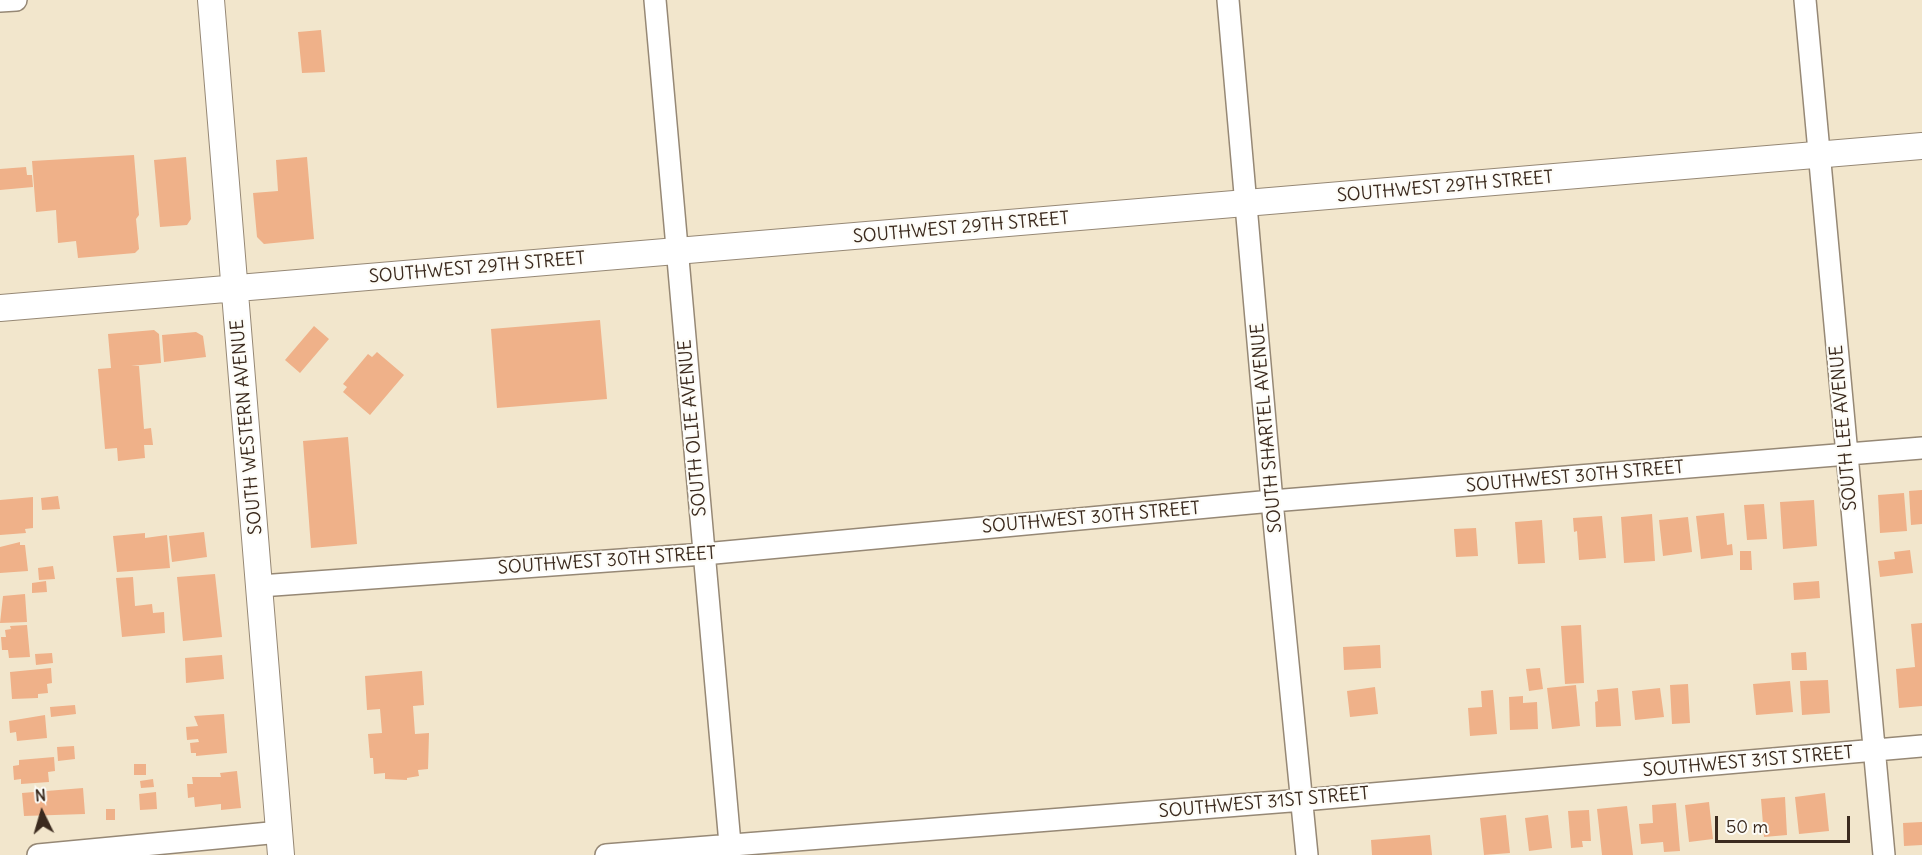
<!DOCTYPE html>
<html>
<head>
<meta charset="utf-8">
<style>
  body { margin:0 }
  #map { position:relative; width:1922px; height:855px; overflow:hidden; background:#f2e6cc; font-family:Delius,sans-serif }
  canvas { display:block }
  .north { position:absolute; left:12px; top:783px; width:60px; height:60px; -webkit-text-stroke:4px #fdfcf7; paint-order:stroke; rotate:355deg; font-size:16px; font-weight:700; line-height:24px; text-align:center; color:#3b2a1e }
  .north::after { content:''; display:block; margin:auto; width:21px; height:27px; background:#3b2a1e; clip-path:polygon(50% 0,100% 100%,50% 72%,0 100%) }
  .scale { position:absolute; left:1715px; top:816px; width:135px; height:27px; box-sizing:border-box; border:3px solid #3b2a1e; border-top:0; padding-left:8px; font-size:18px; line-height:21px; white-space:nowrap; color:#3b2a1e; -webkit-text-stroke:4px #fdfcf7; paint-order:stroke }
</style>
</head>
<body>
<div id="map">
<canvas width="1922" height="855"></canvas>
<div class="north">N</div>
<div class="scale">50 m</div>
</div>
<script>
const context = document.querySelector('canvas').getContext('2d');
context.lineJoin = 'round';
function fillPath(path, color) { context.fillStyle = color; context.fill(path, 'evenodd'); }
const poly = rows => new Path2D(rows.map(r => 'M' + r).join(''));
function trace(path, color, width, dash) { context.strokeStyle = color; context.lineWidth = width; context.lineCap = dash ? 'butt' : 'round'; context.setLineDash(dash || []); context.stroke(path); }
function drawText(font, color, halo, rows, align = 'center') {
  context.font = font + ' Delius,sans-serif'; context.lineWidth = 4.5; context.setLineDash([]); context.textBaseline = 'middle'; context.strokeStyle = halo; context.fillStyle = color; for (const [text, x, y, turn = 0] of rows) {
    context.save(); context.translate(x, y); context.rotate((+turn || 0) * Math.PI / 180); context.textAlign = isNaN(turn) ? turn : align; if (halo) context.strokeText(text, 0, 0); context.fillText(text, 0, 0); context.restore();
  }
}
fillPath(poly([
  [321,30,325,72,302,73,298,32],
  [134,155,139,215,136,219,139,249,135,253,78,258,76,241,58,243,56,210,36,212,32,161],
  [186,157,191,219,187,225,160,227,154,160],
  [307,157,314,239,264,244,257,237,253,193,278,191,276,160],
  [26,167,27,175,32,175,33,187,0,190,0,169],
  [600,320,607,399,497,408,491,329],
  [314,326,329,339,300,373,285,360],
  [154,330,159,334,161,363,131,366,139,366,144,429,151,428,153,445,144,445,145,458,118,461,117,448,105,449,98,369,111,368,108,334],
  [196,332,203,336,206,357,164,362,162,335],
  [377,352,404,375,370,415,343,392,347,387,343,384,368,354,372,357],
  [348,437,357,544,311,548,303,441],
  [1922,490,1922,524,1911,525,1909,491],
  [1904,493,1907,531,1880,533,1878,495],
  [58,496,60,509,42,510,41,498],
  [33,497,33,528,25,529,26,533,0,535,0,500],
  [1814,500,1817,546,1783,549,1780,502],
  [1764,504,1767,539,1747,540,1744,505],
  [1724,513,1727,545,1732,544,1733,555,1701,559,1696,516],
  [1652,514,1655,561,1624,563,1621,517],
  [1602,516,1606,558,1579,560,1577,531,1574,532,1573,518],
  [1688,517,1692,552,1663,556,1659,520],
  [1542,520,1545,563,1518,564,1515,522],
  [1476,528,1478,556,1456,557,1454,529],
  [204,532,207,557,172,562,169,536],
  [145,533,145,538,167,535,170,568,117,572,113,536],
  [20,542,20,545,25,545,28,571,0,573,0,547],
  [1910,550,1913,573,1880,577,1878,561,1895,559,1894,552],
  [1740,551,1751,551,1752,570,1740,570],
  [53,566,55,579,39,580,38,568],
  [215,574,222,637,183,641,177,577],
  [133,577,135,606,152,604,153,613,164,612,165,633,122,637,116,578],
  [46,581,47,592,32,593,32,583],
  [1819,581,1820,598,1794,600,1793,583],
  [25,594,27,622,0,623,3,596],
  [1922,623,1922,706,1899,708,1896,669,1915,667,1911,624],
  [27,625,30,657,9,658,8,650,2,650,1,637,6,637,5,630,11,629,10,626],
  [1581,625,1584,683,1565,684,1561,626],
  [1380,645,1381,668,1344,670,1343,647],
  [1806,652,1807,670,1792,670,1791,653],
  [52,653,53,663,36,665,35,654],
  [222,655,224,679,186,683,185,658],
  [51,668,52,683,47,684,48,693,38,694,38,698,12,699,10,672],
  [1540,668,1543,689,1529,691,1526,669],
  [422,671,424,705,413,706,415,734,429,733,428,769,418,770,419,776,407,778,407,780,385,779,385,773,374,774,373,758,370,758,368,734,382,733,380,709,367,710,365,676],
  [1828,680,1830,713,1802,715,1800,681],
  [1790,681,1793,712,1756,715,1753,684],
  [1688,684,1690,723,1672,724,1670,685],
  [1576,685,1580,726,1552,729,1547,688],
  [1375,687,1378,714,1350,717,1347,691],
  [1618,688,1621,726,1596,727,1595,702,1598,701,1597,690],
  [1660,688,1664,717,1635,720,1632,691],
  [1493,690,1497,734,1470,736,1468,708,1482,707,1481,691],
  [1523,696,1523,703,1537,702,1538,729,1510,730,1509,697],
  [75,705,76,714,51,717,50,707],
  [224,714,227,753,196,756,196,753,191,753,190,743,199,742,198,739,187,740,186,727,198,726,194,716],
  [45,715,47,738,17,741,16,732,10,733,9,721],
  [74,746,75,759,58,761,57,747],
  [54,757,55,771,48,772,49,782,21,784,21,779,14,780,13,766,19,765,19,760],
  [134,764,146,764,146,775,134,775],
  [237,771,241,808,221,810,221,804,195,807,194,797,188,798,187,784,193,784,192,777,221,777,220,773],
  [153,779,154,787,141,788,140,781],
  [83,788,85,814,24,816,22,793],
  [156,792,157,809,140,810,139,794],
  [1825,793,1829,831,1799,834,1795,797],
  [1785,797,1787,835,1764,837,1761,799],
  [1709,802,1713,839,1689,842,1685,805],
  [1676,803,1680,851,1664,852,1663,842,1641,844,1639,824,1653,823,1652,805],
  [1627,806,1633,855,1602,855,1597,809],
  [106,809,115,809,115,820,106,820],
  [1589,810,1591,841,1582,841,1583,847,1571,848,1568,811],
  [1506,815,1510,853,1484,855,1480,818],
  [1548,815,1552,848,1529,851,1525,818],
  [1922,822,1922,845,1904,846,1903,823],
  [1430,835,1432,855,1372,855,1371,840]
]), '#efb189');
const minor = poly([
  [655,0,731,855],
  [1228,0,1272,501,1307,855],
  [1805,0,1884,855],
  [0,1,16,0],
  [260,586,704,554,1272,501,1922,448],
  [38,855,280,832],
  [606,855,1303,800,1922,746]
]);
const major = poly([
  [211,0,281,855],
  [0,308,1922,146]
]);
trace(minor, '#968875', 24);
trace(major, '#968875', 28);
trace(minor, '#fff', 21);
trace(major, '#fff', 26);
drawText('18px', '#3b2a1e', '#fdfcf7', [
  ["SOUTHWEST 29TH STREET",1445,187,-5],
  ["SOUTHWEST 29TH STREET",961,228,-5],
  ["SOUTHWEST 29TH STREET",477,268,-5],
  ["SOUTH WESTERN AVENUE",247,427,-95],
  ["SOUTH OLIE AVENUE",693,428,-95],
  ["SOUTH SHARTEL AVENUE",1267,428,-95],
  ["SOUTH LEE AVENUE",1844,428,-95],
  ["SOUTHWEST 30TH STREET",1575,477,-5],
  ["SOUTHWEST 30TH STREET",1091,518,-5],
  ["SOUTHWEST 30TH STREET",607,561,-4],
  ["SOUTHWEST 31ST STREET",1748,762,-5],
  ["SOUTHWEST 31ST STREET",1264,803,-5]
]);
</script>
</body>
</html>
